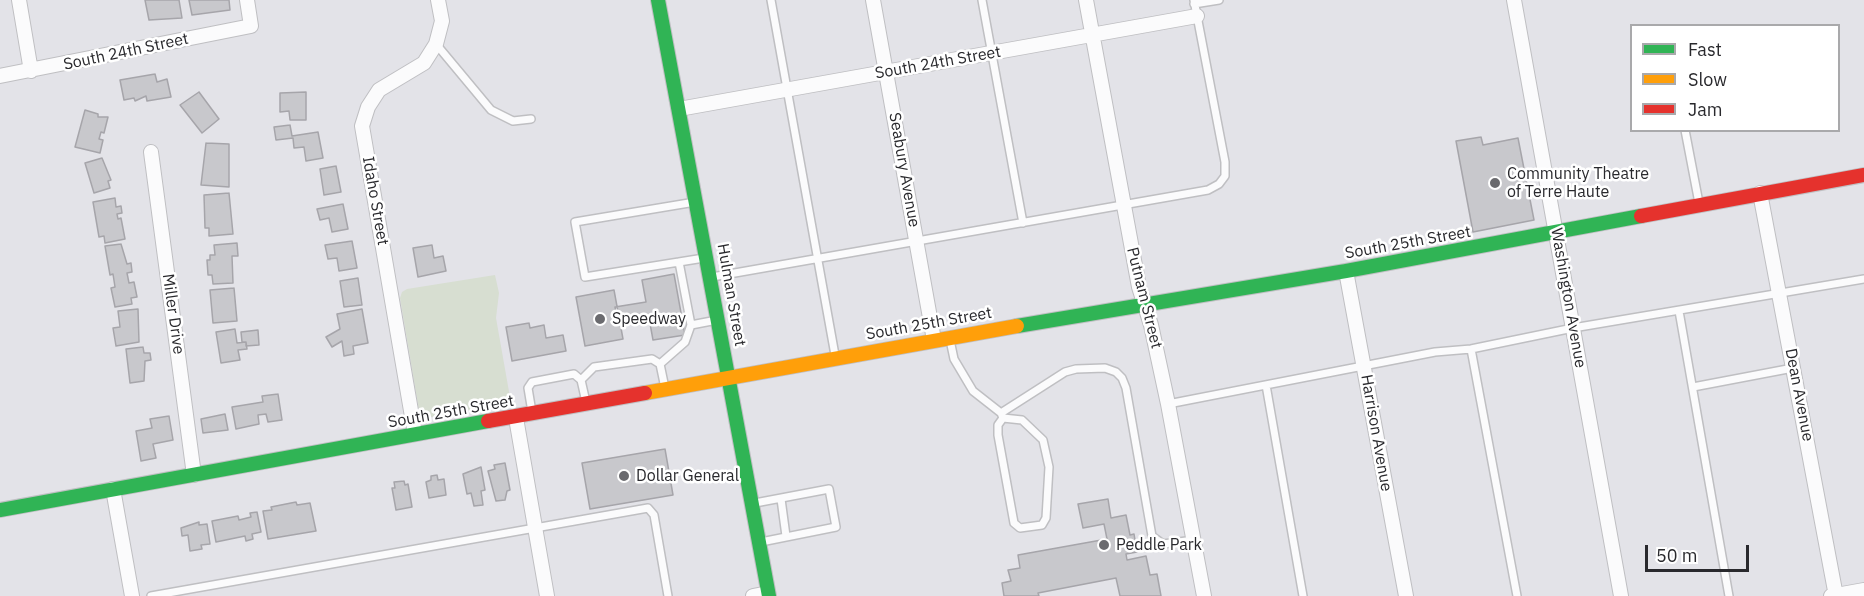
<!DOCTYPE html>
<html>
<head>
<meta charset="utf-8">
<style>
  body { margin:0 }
  #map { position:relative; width:1864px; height:596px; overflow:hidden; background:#e3e3e8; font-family:"IBM Plex Sans",sans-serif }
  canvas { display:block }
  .legend { position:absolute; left:1630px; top:24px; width:210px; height:108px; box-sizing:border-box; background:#fff; border:2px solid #a9a9ab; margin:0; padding:8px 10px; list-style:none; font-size:18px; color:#29292d }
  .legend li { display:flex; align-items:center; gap:12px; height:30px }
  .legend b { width:30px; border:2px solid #a9a9ab }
  .scale { position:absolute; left:1645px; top:545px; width:104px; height:27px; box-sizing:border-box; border:3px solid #29292d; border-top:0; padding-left:8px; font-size:18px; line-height:21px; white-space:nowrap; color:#29292d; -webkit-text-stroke:4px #fff; paint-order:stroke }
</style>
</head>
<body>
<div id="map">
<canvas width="1864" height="596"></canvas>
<ul class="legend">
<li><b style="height:8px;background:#30b455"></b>Fast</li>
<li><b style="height:8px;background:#ff9f0a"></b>Slow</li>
<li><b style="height:8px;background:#e5322d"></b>Jam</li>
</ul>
<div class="scale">50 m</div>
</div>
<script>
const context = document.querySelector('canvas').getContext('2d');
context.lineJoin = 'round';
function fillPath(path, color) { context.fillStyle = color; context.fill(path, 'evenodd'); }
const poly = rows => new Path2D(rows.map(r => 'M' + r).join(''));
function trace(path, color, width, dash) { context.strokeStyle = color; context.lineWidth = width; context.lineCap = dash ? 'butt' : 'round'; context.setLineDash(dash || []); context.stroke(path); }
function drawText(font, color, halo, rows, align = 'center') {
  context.font = font + ' "IBM Plex Sans",sans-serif'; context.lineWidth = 5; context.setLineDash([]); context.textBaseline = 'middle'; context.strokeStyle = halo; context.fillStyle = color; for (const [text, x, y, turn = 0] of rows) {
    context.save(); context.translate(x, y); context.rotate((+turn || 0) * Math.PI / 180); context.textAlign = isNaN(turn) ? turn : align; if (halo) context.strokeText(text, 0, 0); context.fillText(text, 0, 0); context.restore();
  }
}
fillPath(poly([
  [495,275,499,293,496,318,511,403,426,418,419,411,400,298,402,292,407,289]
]), '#d7ded1');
const building = poly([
  [145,0,179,0,182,18,149,20,145,0],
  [189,0,229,0,230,10,192,15,189,0],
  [155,74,157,82,167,79,171,97,147,101,146,96,135,101,134,98,124,100,120,80,155,74],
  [199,92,219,119,202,133,180,105,199,92],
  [306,92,306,120,290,120,289,111,280,112,280,93,306,92],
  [85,110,98,114,98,117,108,117,104,133,101,132,99,139,103,140,100,153,75,147,85,110],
  [290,125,292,136,318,132,323,158,306,161,304,147,294,148,293,138,276,140,274,127,290,125],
  [1481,137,1483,145,1518,138,1534,220,1473,232,1456,141,1481,137],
  [206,143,229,144,229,187,201,185,206,143],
  [102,158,111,180,108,181,110,188,94,193,85,163,102,158],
  [336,166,341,192,324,195,320,169,336,166],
  [229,193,233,234,209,236,209,228,205,228,204,195,229,193],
  [115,198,116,207,121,206,122,213,117,214,118,219,121,218,125,239,105,243,104,236,99,237,93,202,115,198],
  [343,204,348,229,332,232,329,218,320,220,317,209,343,204],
  [352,241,357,268,339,271,337,258,328,259,325,245,352,241],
  [237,243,238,256,232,256,233,283,213,284,212,275,208,275,207,260,210,260,210,255,215,255,214,245,237,243],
  [121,244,127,264,131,263,132,272,127,273,129,283,134,282,137,297,131,298,132,304,115,307,111,288,115,287,113,274,110,275,105,246,121,244],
  [432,245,434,258,443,256,446,271,418,277,413,248,432,245],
  [674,274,685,335,653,340,649,318,618,324,615,307,646,302,642,280,674,274],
  [358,278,362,305,344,307,340,281,358,278],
  [234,288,237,321,213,323,210,290,234,288],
  [614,290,623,339,585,346,576,297,614,290],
  [138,309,139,342,116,346,113,328,120,327,118,311,138,309],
  [362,309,368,343,353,346,354,354,344,356,342,341,332,347,326,337,340,329,337,314,362,309],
  [529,323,530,328,544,325,546,338,563,335,566,351,512,361,506,327,529,323],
  [235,329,237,343,246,342,247,349,238,350,240,360,221,363,216,332,235,329],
  [258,330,259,345,246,346,246,342,242,342,241,332,258,330],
  [143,347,144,353,150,353,151,360,145,361,144,381,130,383,126,349,143,347],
  [278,394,282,420,268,422,266,414,258,415,259,424,236,429,232,407,263,402,262,396,278,394],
  [225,414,228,430,203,433,201,419,225,414],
  [169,416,173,440,153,444,156,458,141,461,136,431,152,428,150,419,169,416],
  [665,449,673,495,590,509,582,463,665,449],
  [505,463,510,490,507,491,505,500,496,501,488,471,495,469,494,465,505,463],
  [481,467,485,490,481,491,483,505,474,506,471,493,467,494,463,474,481,467],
  [437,475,438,480,444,479,446,495,429,498,426,482,431,480,431,476,437,475],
  [404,481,405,485,408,484,412,507,396,510,392,488,395,488,394,482,404,481],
  [1108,499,1111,518,1126,515,1130,535,1134,534,1137,552,1126,554,1127,560,1146,556,1150,575,1157,574,1161,596,1120,596,1116,578,1038,593,1039,596,1004,596,1002,583,1011,581,1008,570,1020,568,1018,555,1107,539,1104,524,1083,528,1078,504,1108,499],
  [296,502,297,505,310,503,316,531,268,539,263,511,272,510,271,507,296,502],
  [257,512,261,532,252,534,253,539,246,541,245,536,216,542,212,521,238,516,239,520,251,517,250,513,257,512],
  [199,522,199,525,207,524,210,544,201,545,202,549,190,551,188,535,182,536,181,528,199,522]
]);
fillPath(building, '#c8c8cc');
trace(building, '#a6a5aa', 1.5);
const lane = poly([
  [771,0,835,355],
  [982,0,1023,223],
  [1194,4,1219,0],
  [436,44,491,110,513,121,531,119],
  [1685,130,1699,203],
  [695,202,575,222,585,277,704,258],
  [679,262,691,325,717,320],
  [712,277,1208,190,1219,184,1225,176,1225,162,1194,0],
  [1679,311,1729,596],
  [950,340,954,359,973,391,1001,413,1003,418,1022,420,1043,440,1049,467,1046,518,1042,525,1020,528,1014,523,998,435,998,425,1003,418],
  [1471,349,1517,596],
  [660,364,685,342,691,325],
  [581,380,594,367,652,359,660,364,665,388],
  [1266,385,1303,596],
  [1693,387,1793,368],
  [1168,404,1435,352,1471,349,1573,328,1864,279],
  [532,412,528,388,532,382,574,374,581,380,586,402],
  [1001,413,1065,372,1076,369,1105,368,1116,372,1122,378,1126,388,1152,536,1163,544,1194,540],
  [781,499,786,536],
  [755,503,829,489,836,527,761,542],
  [151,596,648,508,654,515,668,596]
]);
const street = poly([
  [19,0,31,71],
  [873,0,934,340],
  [1086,0,1139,287,1151,325,1168,404,1204,596],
  [1514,0,1621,596],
  [0,76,251,26,247,0],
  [679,109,1197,16],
  [151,152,194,475],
  [1760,193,1836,596],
  [1346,271,1406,596],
  [516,418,547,596],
  [415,434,362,126,368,107,379,90,424,63,436,44,442,21,438,0],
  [113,489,132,596],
  [753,596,768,593],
  [1831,596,1864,590]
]);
const fast = poly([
  [658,0,769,596],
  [1017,326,1346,271,1641,216],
  [0,510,488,421]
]);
const slow = poly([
  [645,393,1017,326]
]);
const jam = poly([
  [1641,216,1864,175],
  [488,421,645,393]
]);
trace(lane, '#bfbfc2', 10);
trace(street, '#bfbfc2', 16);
trace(fast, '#bfbfc2', 16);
trace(slow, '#bfbfc2', 16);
trace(jam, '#bfbfc2', 16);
trace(lane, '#fbfbfc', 7);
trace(street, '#fbfbfc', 14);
trace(fast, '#30b455', 14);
trace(slow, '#ff9f0a', 14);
trace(jam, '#e5322d', 14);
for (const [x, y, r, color] of [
  [1495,183,6,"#6a6a6e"],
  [600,319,6,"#6a6a6e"],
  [624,476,6,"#6a6a6e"],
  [1104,545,6,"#6a6a6e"]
]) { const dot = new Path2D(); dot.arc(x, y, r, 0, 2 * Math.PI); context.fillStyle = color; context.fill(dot); trace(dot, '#fff', 2); }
drawText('16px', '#29292d', '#fff', [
  ["South 24th Street",126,52,-12],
  ["South 24th Street",938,63,-10],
  ["Seabury Avenue",904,170,80],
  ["Idaho Street",375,201,80],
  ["South 25th Street",1408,243,-10],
  ["Hulman Street",731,295,80],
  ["Putnam Street",1144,298,76],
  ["Washington Avenue",1568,298,80],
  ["Miller Drive",173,314,82],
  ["South 25th Street",929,324,-10],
  ["Dean Avenue",1799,395,79],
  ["South 25th Street",451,412,-10],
  ["Harrison Avenue",1376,433,80]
]);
drawText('16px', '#29292d', '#fff', [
  ["Community Theatre",1507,174],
  ["of Terre Haute",1507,192],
  ["Speedway",612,319],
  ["Dollar General",636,476],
  ["Peddle Park",1116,545]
], 'left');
</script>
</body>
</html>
